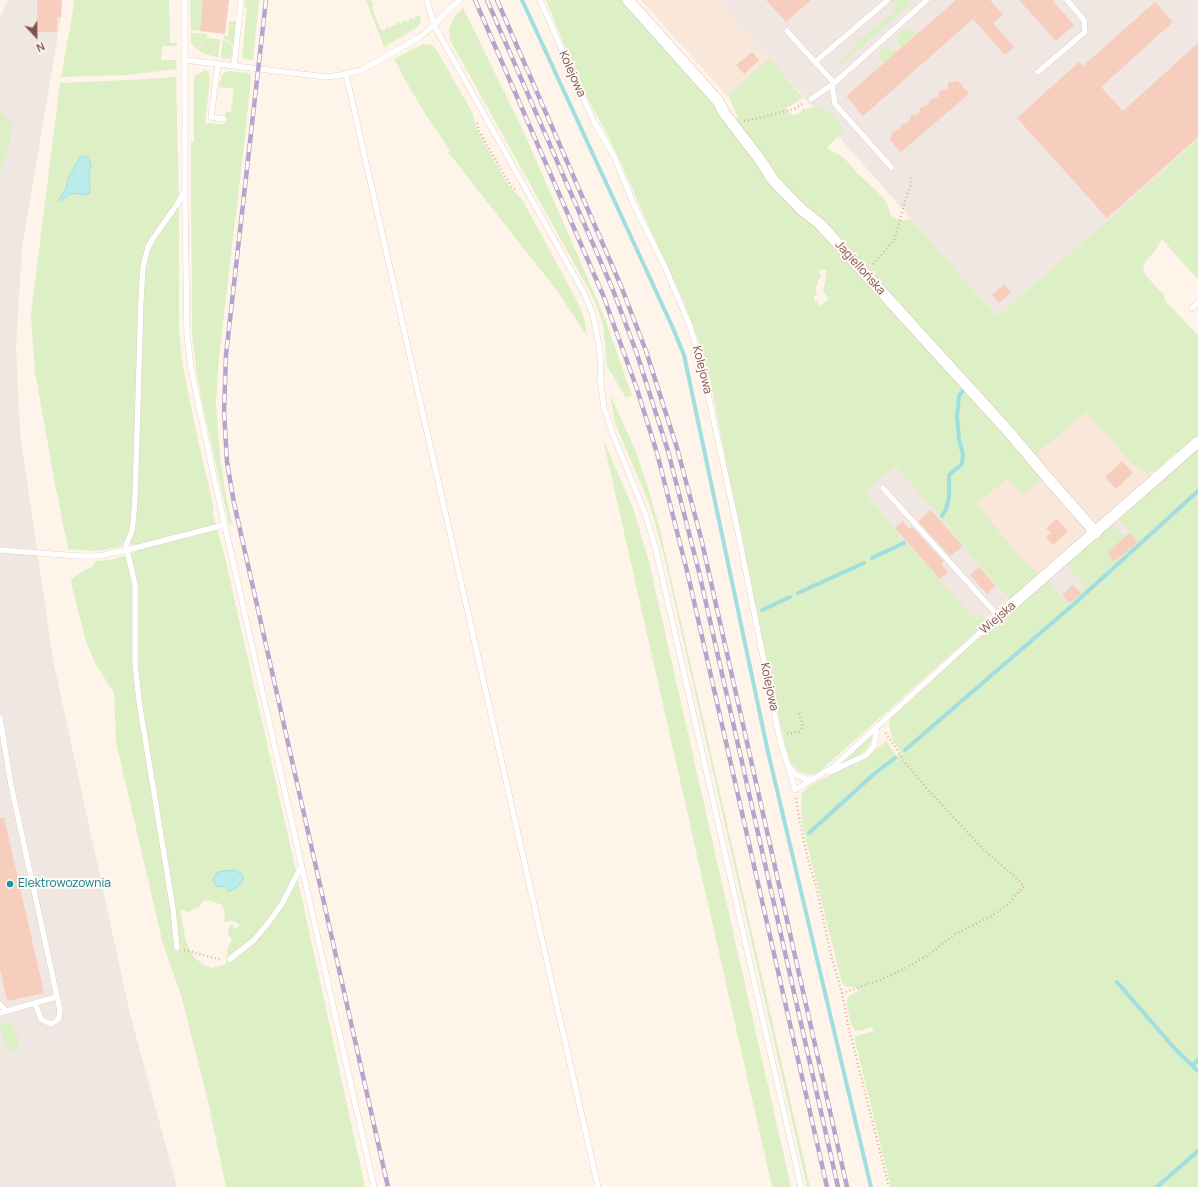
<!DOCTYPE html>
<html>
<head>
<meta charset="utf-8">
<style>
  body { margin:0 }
  #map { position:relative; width:1198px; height:1187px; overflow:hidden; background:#fff4ea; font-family:Manrope,sans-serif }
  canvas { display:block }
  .north { position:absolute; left:16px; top:16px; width:40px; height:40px; -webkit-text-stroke:3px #fff8f3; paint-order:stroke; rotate:158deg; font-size:11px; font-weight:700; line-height:16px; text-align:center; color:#7e5449 }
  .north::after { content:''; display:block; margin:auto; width:14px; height:18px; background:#7e5449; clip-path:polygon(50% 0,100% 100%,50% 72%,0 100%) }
</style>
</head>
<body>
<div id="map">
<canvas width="1198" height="1187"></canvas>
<div class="north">N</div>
</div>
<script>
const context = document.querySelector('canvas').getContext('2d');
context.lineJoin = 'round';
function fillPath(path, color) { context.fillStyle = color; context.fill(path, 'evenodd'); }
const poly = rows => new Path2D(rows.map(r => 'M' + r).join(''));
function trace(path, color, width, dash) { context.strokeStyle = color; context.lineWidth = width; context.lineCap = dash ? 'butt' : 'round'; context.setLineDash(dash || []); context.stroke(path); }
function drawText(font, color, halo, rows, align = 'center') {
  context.font = font + ' Manrope,sans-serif'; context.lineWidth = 4; context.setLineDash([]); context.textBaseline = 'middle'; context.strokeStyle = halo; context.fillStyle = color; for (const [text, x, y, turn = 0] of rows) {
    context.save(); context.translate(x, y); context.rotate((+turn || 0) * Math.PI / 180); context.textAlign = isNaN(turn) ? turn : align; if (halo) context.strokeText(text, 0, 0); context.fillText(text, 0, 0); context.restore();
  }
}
fillPath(poly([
  [641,0,718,0,771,60,728,97],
  [1093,406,1153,478,1039,576,1013,549,976,503]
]), '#f9e7da');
fillPath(poly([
  [8,0,62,0,61,17,22,248,16,347,20,433,53,660,130,1014,177,1187,0,1187,0,17],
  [718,0,1198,0,1198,139,1128,203,997,316],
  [895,466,964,545,963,547,1008,599,986,618,983,614,976,620,902,539,900,541,896,538,900,533,865,492],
  [1121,518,1141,543,1064,610,1048,579]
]), '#f0e7e3');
fillPath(poly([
  [74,0,169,0,170,43,177,43,177,46,162,46,161,60,176,60,177,69,128,75,61,77,73,11],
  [190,0,203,0,200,31,191,30],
  [245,0,259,0,253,60,242,58,247,7,245,7],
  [366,0,370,0,373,3,372,8,380,29,385,31,386,27,391,28,392,25,396,26,398,22,402,24,404,20,408,22,410,18,415,19,416,15,421,17,420,23,415,29,384,47],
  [546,0,623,0,700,82,778,194,789,204,819,227,1016,448,1041,479,1023,495,1008,478,977,503,1013,549,1039,576,1011,602,963,547,964,545,895,466,865,492,900,534,897,538,900,541,902,538,976,620,983,614,986,618,978,630,819,772,809,775,800,772,791,764,785,745,770,679,710,380,699,342,683,300,653,236,623,167,606,132,582,88],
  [824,269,827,271,823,292,829,298,821,306,814,300,814,296,817,294,815,287,818,284,817,280,821,277,819,271],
  [892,0,910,0,908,2,909,5,839,67,839,62,852,50,851,48,856,45,859,38,865,37,876,24,877,28,884,20,894,13,894,10,898,6],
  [463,8,521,126,602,311,632,395,626,398,607,366,603,324,594,299,450,40,449,32,451,24,456,15],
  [229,21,236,21,234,45,223,38,224,36,228,36],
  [903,30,910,30,918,33,901,48,898,44,898,38,899,34],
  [191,33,207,34,207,37,196,49,191,43],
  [207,38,220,39,218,57,204,54,197,49],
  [223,39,233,46,232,56,229,59,221,58],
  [423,44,432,45,436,49,472,112,478,132,509,186,523,201,576,299,584,318,587,336,558,292,448,152,450,150,426,115,408,85,394,59],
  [887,47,897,52,883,64,880,60,879,54,882,49],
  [770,58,803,98,786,108,786,110,793,115,798,114,804,109,819,107,827,111,834,116,844,131,829,145,827,149,840,155,846,160,857,173,877,191,887,203,891,216,901,221,911,219,997,316,1128,203,1198,139,1198,280,1162,239,1155,251,1146,261,1143,269,1147,277,1163,294,1166,302,1198,335,1198,435,1188,445,1169,458,1159,469,1149,474,1133,465,1107,434,1097,427,1087,411,1035,455,784,189,738,127,737,115,728,95],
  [204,69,209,73,210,78,205,123,224,124,226,112,231,112,234,89,219,87,222,75,228,71,248,73,251,76,244,145,219,356,216,405,220,457,226,496,232,523,229,524,201,397,196,367,192,334,191,142,194,142,194,78,196,75,203,72],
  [176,77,179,214,179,333,183,367,197,436,213,505,213,514,225,558,295,867,365,1187,226,1187,208,1101,181,995,163,944,116,742,114,693,95,663,86,641,73,591,71,580,78,574,92,567,95,561,112,560,137,551,137,544,125,545,110,549,95,551,68,549,56,489,35,372,31,314,60,83,131,80],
  [80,157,89,171,90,178,89,182,90,187,85,195,73,193,68,195,63,200,63,192,66,188,69,177],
  [234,870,241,883,229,891,225,886,228,871],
  [204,900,212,901,222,905,225,913,224,922,233,921,240,925,235,929,233,927,233,924,230,926,228,930,228,934,232,939,228,948,226,964,212,968,204,965,194,957,186,942,180,909,188,912,200,906],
  [0,112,13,123,8,149,0,172],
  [610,395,635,449,648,488,659,526,810,1187,807,1187,663,551,649,503,615,423],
  [603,439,633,508,649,562,791,1187,772,1187],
  [1198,448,1198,1187,891,1187,854,1037,874,1031,871,1027,864,1030,855,1031,851,1023,847,1007,847,999,850,995,858,991,856,987,846,987,842,983,802,824,801,809,802,794,807,788,813,784,839,770,865,759,886,741,896,755,902,754,892,739,889,723,891,718,974,642,1006,616,1048,579,1059,595,1069,605,1086,587,1066,564,1113,524,1134,546,1138,542,1119,520,1121,518],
  [871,736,873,736,873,738,865,751,852,759,846,761,842,761,854,752],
  [11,1021,19,1040,18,1049,12,1052,4,1043,0,1024]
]), '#dcefc5');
const water = poly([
  [86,156,90,161,91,167,89,171,90,193,85,195,73,193,68,195,63,200,59,200,66,188,69,177,80,157,86,156],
  [234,870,240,873,243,876,243,880,241,883,233,890,229,891,225,886,217,887,213,880,217,872,234,870]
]);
fillPath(water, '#bbecec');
trace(water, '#a0dedf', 1);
trace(poly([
  [522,0,672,326,684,355,768,752,871,1187],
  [942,516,946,509,949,497,949,475,962,464,963,455,959,439,957,417,959,396,964,389],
  [872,558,904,543],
  [798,593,864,563],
  [762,610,790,597],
  [905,750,1074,604,1198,491],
  [809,833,874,774,895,758],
  [1117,982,1175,1049,1198,1071],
  [1193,1065,1198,1060],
  [1157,1187,1198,1151]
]), '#a0dedf', 4);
fillPath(poly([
  [37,0,62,0,61,17,57,17,57,32,37,32],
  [203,0,229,0,225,34,200,31],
  [766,0,811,0,786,22],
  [956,0,990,0,1003,15,993,23,1014,47,1005,55,973,19,863,116,846,96],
  [1019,0,1052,0,1074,25,1056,41],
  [1155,2,1173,22,1101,87,1123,111,1198,43,1198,137,1107,218,1017,118,1079,62,1083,66],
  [752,52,759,60,744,74,736,65],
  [958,81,969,94,901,152,890,140,892,132,899,130,902,124,909,122,911,115,918,114,921,107,928,105,931,99,938,97,940,91,947,89,949,82],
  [1004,284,1011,293,999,303,992,295],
  [1122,461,1133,473,1116,489,1105,477],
  [931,510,963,546,950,556,918,521],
  [1057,519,1068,531,1053,545,1046,537,1051,533,1046,528],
  [903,521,909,529,912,527,944,562,941,564,948,572,940,579,895,528],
  [1129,533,1138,542,1114,562,1108,553],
  [979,567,996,586,987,594,970,575],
  [1073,585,1081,593,1069,603,1062,595],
  [4,817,44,993,7,1001,0,969,0,818]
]), '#f7cdbe');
const service = poly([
  [185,0,185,202,187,334,191,368,213,473,374,1187],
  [427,0,434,25,584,293,593,314,600,351,601,386,604,408,614,437,645,513,656,550,801,1187],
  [540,0,594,122,614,156,634,205,665,267,690,326,702,367,737,527,779,736,795,790,833,767,983,630],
  [787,31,834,83],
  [185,60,326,77,341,75,362,70,420,37,434,25,450,8,460,0],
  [815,62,887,1],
  [218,64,211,117,224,119],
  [234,66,241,0],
  [1038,72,1085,32,1084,20,1067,0],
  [346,74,598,1187],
  [811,99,832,85],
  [891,167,835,104,832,85,927,0],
  [1192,308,1198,303],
  [883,488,999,617],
  [0,550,78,556,99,556,127,550,126,545,132,531,133,523,135,499,141,300,143,267,148,247,154,237,176,206,185,191],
  [0,718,11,785,60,1010,59,1018,56,1021,51,1024,46,1022,41,1019,35,1003,0,1013],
  [789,767,796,775,806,779,812,779],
  [830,772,866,755,874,746,877,726],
  [177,948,173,909,139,701,135,663,135,584,127,550,224,525],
  [230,959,254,940,269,922,282,904,301,867],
  [35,1003,56,997],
  [0,1004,6,1011]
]);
const minor = poly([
  [628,0,718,101,725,114,761,161,773,180,801,209,820,224,1009,432,1052,483,1096,533],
  [983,630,1198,442]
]);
trace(service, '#d8beb2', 6);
trace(minor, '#d8beb2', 12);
trace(poly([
  [744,121,763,117,794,109,804,103],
  [477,123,479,131,511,186,515,190],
  [873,264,894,240,899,224,904,204,911,185,910,176],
  [787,734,799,732,803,727,799,713],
  [796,798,800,823,808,859,816,886,831,955,842,993,848,1025,889,1187],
  [184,950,222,960],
  [842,993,880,980,904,969,928,955,955,934,990,917,1007,905,1024,886,1014,876,984,850,928,790,907,765,885,732]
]), '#deafa0', 2.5, [1, 3]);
trace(service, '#fff', 5.5);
trace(minor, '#fff', 11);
const rail = poly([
  [266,0,226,355,224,412,227,462,234,503,388,1187],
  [475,0,603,295,637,389,657,453,688,575,827,1187],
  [487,0,613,290,637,354,668,451,699,572,838,1187],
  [497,0,621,286,646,351,677,448,701,538,847,1187]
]);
trace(rail, '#b4a5cc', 4.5);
trace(rail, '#fff8f3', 3, [9]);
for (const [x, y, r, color] of [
  [10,884,4,"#0f9aa8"]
]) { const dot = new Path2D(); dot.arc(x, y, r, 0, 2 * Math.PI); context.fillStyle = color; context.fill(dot); trace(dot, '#fff8f3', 1.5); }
drawText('12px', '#7e5449', '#fff8f3', [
  ["Kolejowa",572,74,66],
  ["Jagiellońska",860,268,48],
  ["Kolejowa",702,370,76],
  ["Wiejska",998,618,-41],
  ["Kolejowa",769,687,78]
]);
drawText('12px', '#0d838f', '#fff8f3', [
  ["Elektrowozownia",18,884]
], 'left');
</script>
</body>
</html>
